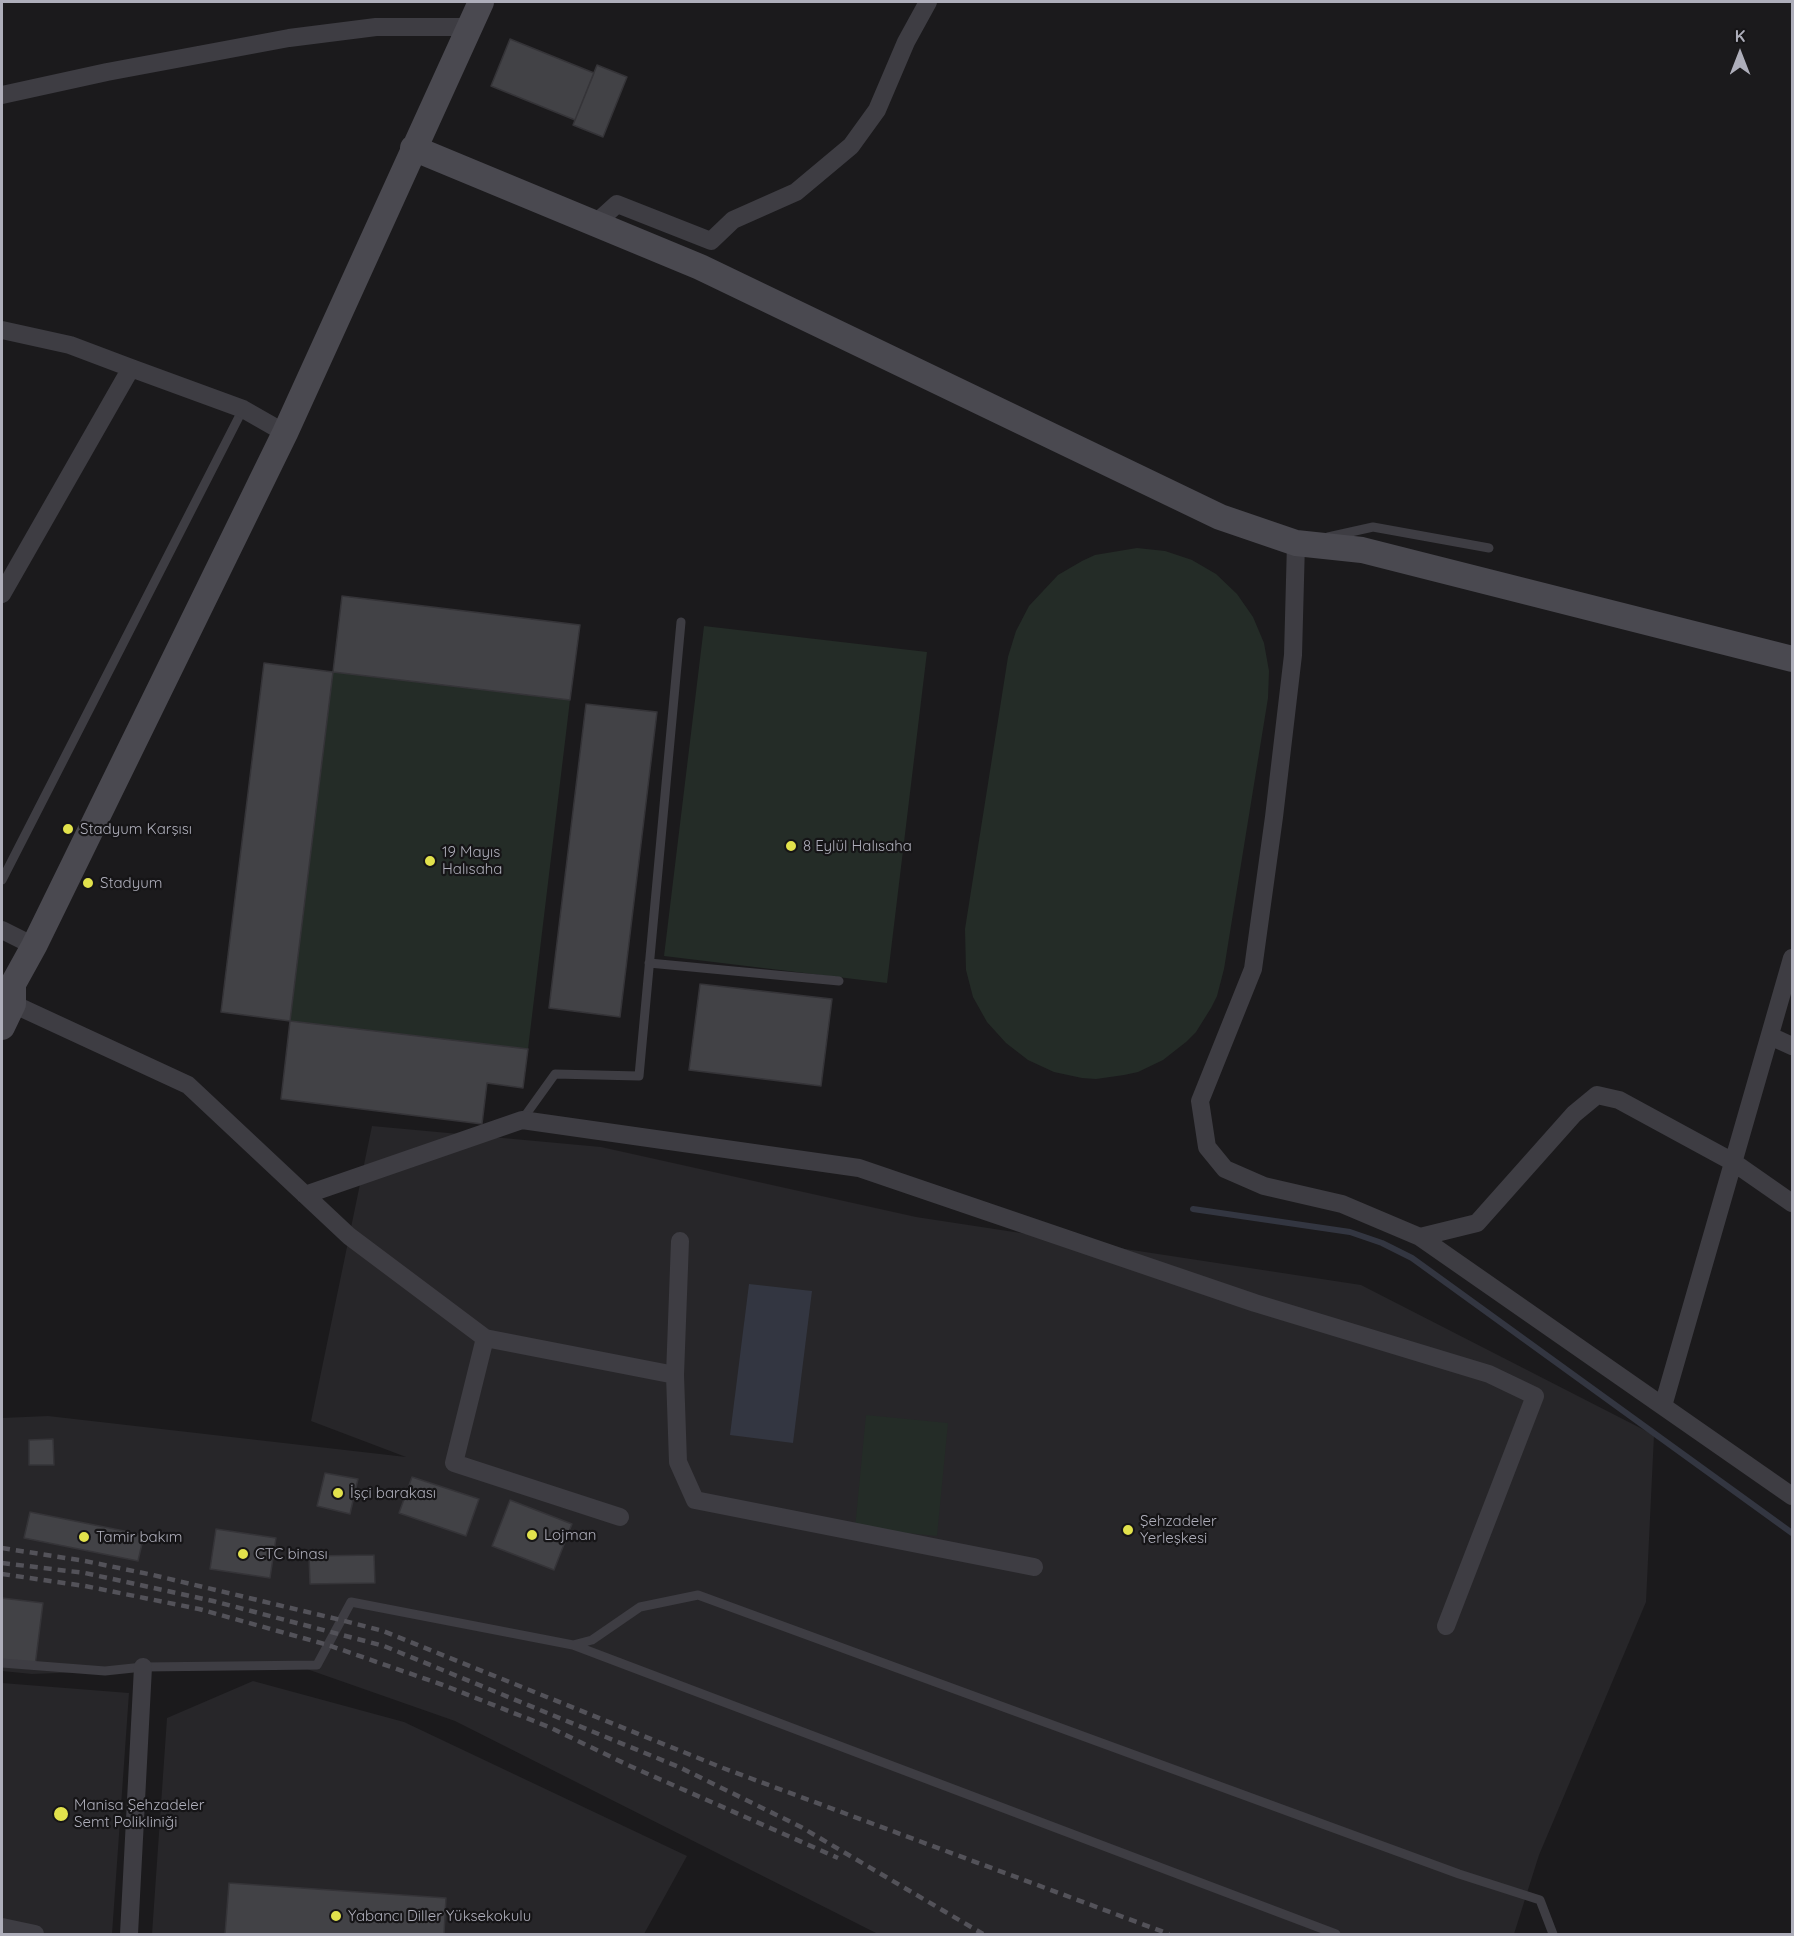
<!DOCTYPE html>
<html>
<head>
<meta charset="utf-8">
<style>
  body { margin:0 }
  #map { position:relative; width:1794px; height:1936px; overflow:hidden; background:#1b1a1c; font-family:Quicksand,sans-serif }
  canvas { display:block }
  .frame { position:absolute; inset:0; border:3px solid #aeaeba; pointer-events:none }
  .north { position:absolute; left:1710px; top:24px; width:60px; height:60px; -webkit-text-stroke:4px #161517; paint-order:stroke; rotate:0deg; font-size:16px; font-weight:700; line-height:24px; text-align:center; color:#aeaeba }
  .north::after { content:''; display:block; margin:auto; width:21px; height:27px; background:#aeaeba; clip-path:polygon(50% 0,100% 100%,50% 72%,0 100%) }
</style>
</head>
<body>
<div id="map">
<canvas width="1794" height="1936"></canvas>
<div class="frame"></div>
<div class="north">K</div>
</div>
<script>
const context = document.querySelector('canvas').getContext('2d');
context.lineJoin = 'round';
function fillPath(path, color) { context.fillStyle = color; context.fill(path, 'evenodd'); }
const poly = rows => new Path2D(rows.map(r => 'M' + r).join(''));
function trace(path, color, width, dash) { context.strokeStyle = color; context.lineWidth = width; context.lineCap = dash ? 'butt' : 'round'; context.setLineDash(dash || []); context.stroke(path); }
function drawText(font, color, halo, rows, align = 'center') {
  context.font = font + ' Quicksand,sans-serif'; context.lineWidth = 4.5; context.setLineDash([]); context.textBaseline = 'middle'; context.strokeStyle = halo; context.fillStyle = color; for (const [text, x, y, turn = 0] of rows) {
    context.save(); context.translate(x, y); context.rotate((+turn || 0) * Math.PI / 180); context.textAlign = isNaN(turn) ? turn : align; if (halo) context.strokeText(text, 0, 0); context.fillText(text, 0, 0); context.restore();
  }
}
fillPath(poly([
  [372,1126,601,1147,916,1217,1361,1285,1654,1435,1646,1602,1539,1855,1514,1934,878,1934,455,1721,301,1667,217,1667,32,1674,2,1671,2,1418,48,1416,406,1457,311,1421],
  [253,1681,404,1722,687,1856,644,1934,152,1934,167,1718],
  [2,1683,129,1693,112,1934,2,1934]
]), '#272629');
fillPath(poly([
  [1137,548,1165,551,1192,560,1216,574,1237,594,1253,617,1264,643,1269,671,1268,698,1224,969,1217,996,1211,1008,1196,1032,1186,1042,1163,1060,1138,1072,1124,1075,1096,1079,1082,1078,1054,1072,1028,1060,1006,1043,987,1022,973,997,966,970,965,929,1008,657,1016,631,1029,606,1058,575,1082,561,1095,555],
  [704,626,927,652,887,983,664,956],
  [333,672,570,700,528,1049,290,1021],
  [866,1415,948,1423,937,1536,855,1528]
]), '#242c27');
fillPath(poly([
  [749,1284,812,1291,793,1443,730,1435]
]), '#333641');
trace(poly([
  [1193,1209,1350,1232,1382,1243,1412,1258,1792,1533]
]), '#333641', 6);
const building = poly([
  [510,39,594,73,575,120,491,86,510,39],
  [597,65,627,77,603,137,573,125,597,65],
  [342,596,580,625,570,700,333,672,342,596],
  [264,663,333,672,290,1021,221,1012,264,663],
  [586,704,657,712,620,1017,549,1008,586,704],
  [700,984,832,999,821,1086,689,1070,700,984],
  [290,1021,528,1049,523,1088,487,1083,482,1124,281,1099,290,1021],
  [53,1439,54,1465,29,1465,29,1440,53,1439],
  [325,1473,358,1479,350,1514,317,1506,325,1473],
  [412,1477,479,1499,466,1536,399,1513,412,1477],
  [510,1500,572,1524,554,1570,492,1546,510,1500],
  [30,1512,144,1535,138,1561,24,1538,30,1512],
  [216,1529,276,1538,270,1578,210,1569,216,1529],
  [374,1555,375,1583,310,1584,309,1556,374,1555],
  [2,1598,43,1603,35,1666,2,1662,2,1598],
  [229,1883,446,1898,444,1934,225,1934,229,1883]
]);
fillPath(building, '#424246');
trace(building, '#353438', 1.5);
trace(poly([
  [1328,537,1373,527,1489,548],
  [2,880,243,409],
  [649,963,839,981],
  [522,1120,555,1074,639,1076,681,622],
  [573,1645,592,1640,640,1607,698,1595,1459,1874,1540,1900,1553,1934],
  [2,1663,105,1671,143,1667,317,1665,351,1602,573,1645,1336,1934]
]), '#3e3d43', 9);
trace(poly([
  [2,95,107,72,289,38,376,27,470,27],
  [596,223,617,204,711,241,733,220,796,192,851,146,877,110,906,42,928,2],
  [2,330,70,345,131,368,243,409,285,433],
  [1296,543,1293,655,1274,817,1253,969,1200,1101,1207,1147,1225,1169,1264,1186,1342,1204,1420,1237,1792,1496],
  [2,594,131,368],
  [2,930,34,946],
  [13,1004,188,1085,349,1236,485,1338,675,1375],
  [1770,1036,1792,1046],
  [305,1195,522,1120,859,1168,1255,1303,1489,1374,1535,1396,1446,1626],
  [1420,1237,1477,1223,1574,1114,1597,1095,1619,1100,1733,1162,1792,1203],
  [680,1241,675,1375,678,1462,695,1500,1034,1567],
  [485,1338,454,1463,620,1517],
  [1663,1406,1792,958],
  [2,1927,35,1934],
  [129,1934,143,1667]
]), '#3e3d43', 18);
trace(poly([
  [413,148,700,267,1220,517,1296,543,1362,550,1792,659],
  [2,1027,13,1004,13,984,34,946,285,433,481,2]
]), '#4a4950', 26);
trace(poly([
  [2,1548,85,1561,153,1575,341,1620,383,1631,723,1768,1169,1934],
  [2,1563,85,1573,213,1601,384,1646,679,1767,801,1827,983,1934],
  [2,1574,85,1586,199,1609,328,1645,443,1685,549,1727,630,1766,838,1858]
]), '#535259', 4.5, [8, 6]);
for (const [x, y, r, color] of [
  [68,829,6,"#e2e24c"],
  [791,846,6,"#e2e24c"],
  [430,861,6,"#e2e24c"],
  [88,883,6,"#e2e24c"],
  [338,1493,6,"#e2e24c"],
  [1128,1530,6,"#e2e24c"],
  [532,1535,6,"#e2e24c"],
  [84,1537,6,"#e2e24c"],
  [243,1554,6,"#e2e24c"],
  [61,1814,8,"#e2e24c"],
  [336,1916,6,"#e2e24c"]
]) { const dot = new Path2D(); dot.arc(x, y, r, 0, 2 * Math.PI); context.fillStyle = color; context.fill(dot); trace(dot, '#161517', 2); }
drawText('15px', '#aeaeba', '#161517', [
  ["Stadyum Karşısı",80,829],
  ["8 Eylül Halısaha",803,846],
  ["19 Mayıs",442,852],
  ["Halısaha",442,869],
  ["Stadyum",100,883],
  ["İşçi barakası",350,1493],
  ["Şehzadeler",1140,1521],
  ["Yerleşkesi",1140,1538],
  ["Lojman",544,1535],
  ["Tamir bakım",96,1537],
  ["CTC binası",255,1554],
  ["Manisa Şehzadeler",74,1805],
  ["Semt Polikliniği",74,1822],
  ["Yabancı Diller Yüksekokulu",348,1916]
], 'left');
</script>
</body>
</html>
